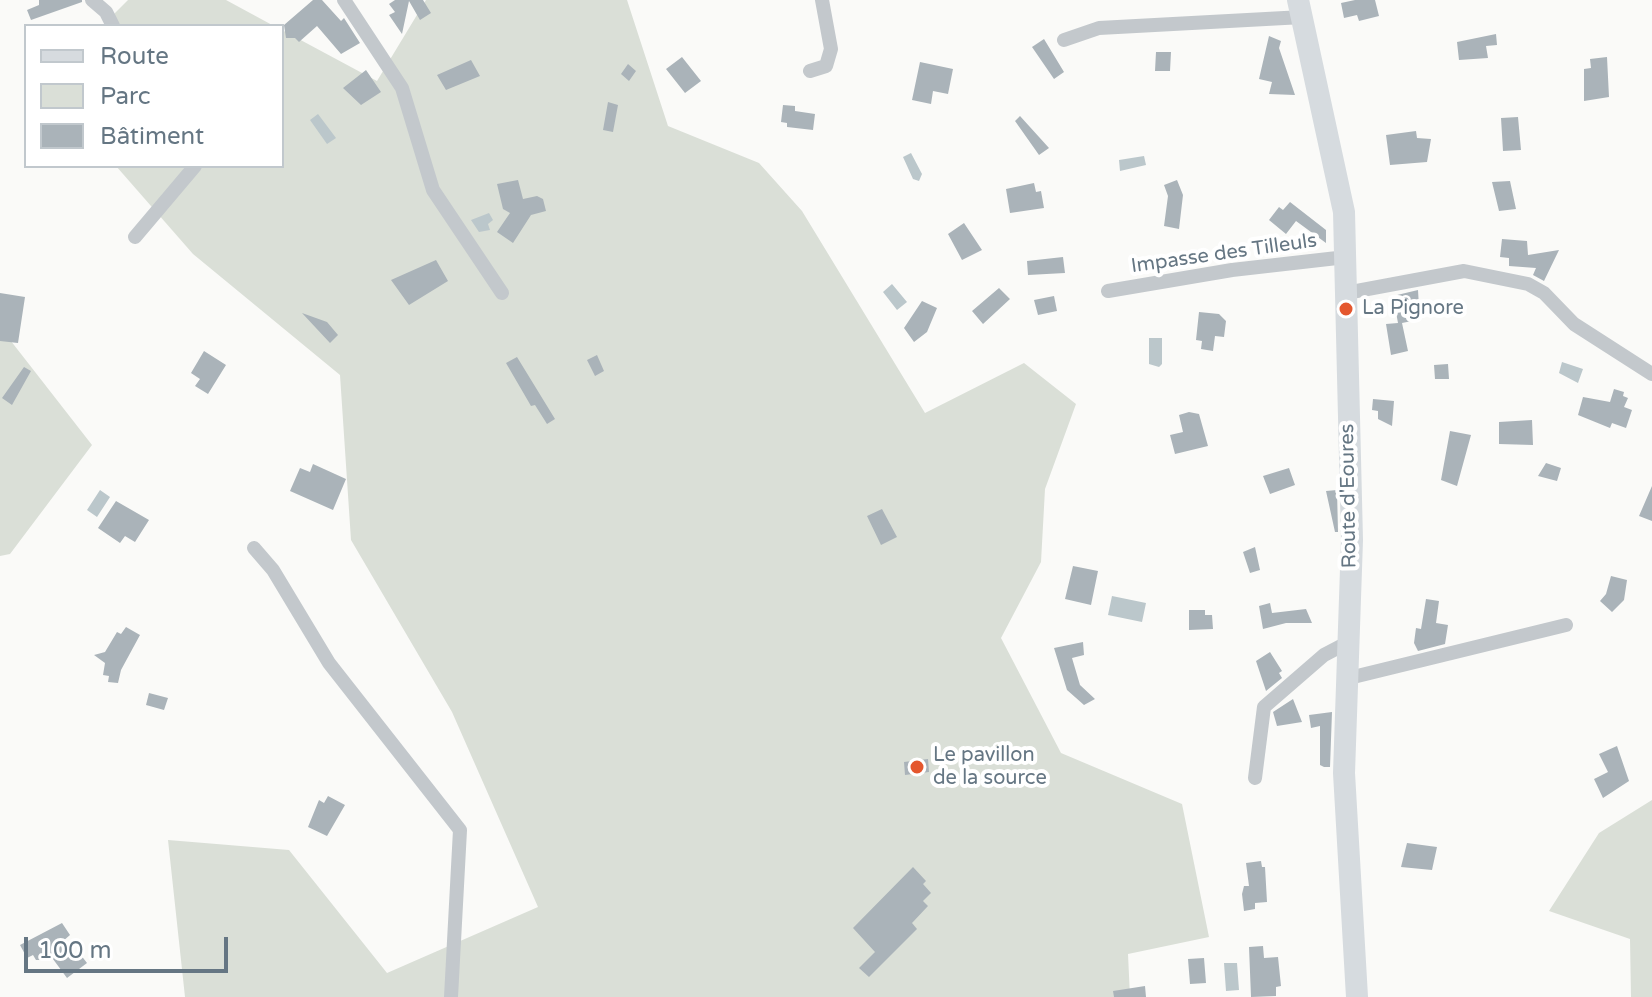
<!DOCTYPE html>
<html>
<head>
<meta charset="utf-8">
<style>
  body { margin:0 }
  #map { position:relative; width:1652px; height:997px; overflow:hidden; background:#fafaf8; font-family:"Varela Round",sans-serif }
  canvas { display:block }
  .legend { position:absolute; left:24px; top:24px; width:260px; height:144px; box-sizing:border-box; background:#fff; border:2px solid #c1c8cd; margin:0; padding:10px 14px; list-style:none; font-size:24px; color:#657683 }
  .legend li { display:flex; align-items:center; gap:16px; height:40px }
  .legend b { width:40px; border:2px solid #c1c8cd }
  .scale { position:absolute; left:24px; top:937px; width:204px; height:36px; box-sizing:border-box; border:4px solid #657683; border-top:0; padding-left:10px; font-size:24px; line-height:28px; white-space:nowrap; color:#657683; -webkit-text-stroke:6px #fff; paint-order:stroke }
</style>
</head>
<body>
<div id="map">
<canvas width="1652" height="997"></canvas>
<ul class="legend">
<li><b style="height:10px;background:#d6dbdf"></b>Route</li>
<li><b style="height:22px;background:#dadfd7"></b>Parc</li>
<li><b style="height:22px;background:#aab3b9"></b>Bâtiment</li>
</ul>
<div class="scale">100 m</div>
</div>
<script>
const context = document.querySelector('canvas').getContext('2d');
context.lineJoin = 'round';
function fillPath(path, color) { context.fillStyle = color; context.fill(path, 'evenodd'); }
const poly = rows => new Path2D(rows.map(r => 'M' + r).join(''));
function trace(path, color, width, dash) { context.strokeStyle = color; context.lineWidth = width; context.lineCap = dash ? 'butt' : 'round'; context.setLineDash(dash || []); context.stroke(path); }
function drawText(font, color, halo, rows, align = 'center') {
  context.font = font + ' "Varela Round",sans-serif'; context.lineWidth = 8; context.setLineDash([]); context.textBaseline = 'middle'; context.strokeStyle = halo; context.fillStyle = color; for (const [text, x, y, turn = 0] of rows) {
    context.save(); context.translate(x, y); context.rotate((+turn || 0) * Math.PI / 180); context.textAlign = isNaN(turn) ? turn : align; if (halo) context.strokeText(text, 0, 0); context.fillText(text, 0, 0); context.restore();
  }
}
fillPath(poly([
  [128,0,226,0,274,26,102,26],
  [426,0,627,0,668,126,759,163,802,211,925,413,1024,363,1076,404,1045,489,1041,562,1001,638,1061,753,1182,804,1209,937,1128,954,1130,997,185,997,168,840,289,850,387,973,538,907,452,712,351,540,340,375,193,254,116,166,282,166,282,30,377,81],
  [0,327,92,445,10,554,0,556],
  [1652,800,1652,997,1631,997,1630,939,1549,911,1599,833]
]), '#dadfd7');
fillPath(poly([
  [318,114,336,138,327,144,310,120],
  [911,153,922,174,919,181,913,179,903,157],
  [1144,156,1146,165,1120,171,1119,160],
  [489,213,493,220,488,224,490,230,479,232,471,220],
  [892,284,907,302,897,310,883,292],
  [1149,338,1162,338,1162,364,1159,367,1149,364],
  [1562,362,1583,369,1578,383,1559,373],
  [100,490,110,497,97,517,87,510],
  [1112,596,1146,603,1142,622,1108,615],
  [1224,963,1237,963,1239,990,1226,991]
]), '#bbc7cb');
fillPath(poly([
  [39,0,82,0,82,2,31,20,27,10,39,5],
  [313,0,322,0,341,21,344,18,360,43,341,54,317,26,299,42,295,38,286,38,284,25],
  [395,0,423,0,431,13,420,20,409,1,402,34,389,15,395,12,389,4],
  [1355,0,1375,0,1379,16,1359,21,1357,15,1344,18,1341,3],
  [1496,34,1497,45,1486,46,1488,58,1459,60,1457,42],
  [1269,36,1281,41,1279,48,1295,95,1269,94,1272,82,1259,79],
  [1044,39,1064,72,1054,79,1032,47],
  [1156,52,1171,52,1170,71,1155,71],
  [682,57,701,81,685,93,666,69],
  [1607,57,1609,97,1584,101,1584,69,1591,68,1590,59],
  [471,60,480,76,446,90,437,75],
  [920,62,953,69,948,94,933,91,931,104,912,100],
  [628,64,636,71,629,81,621,74],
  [366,70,381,92,361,105,343,88],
  [608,102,618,105,613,132,603,130],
  [783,105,795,106,795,111,815,114,813,130,787,127,787,123,781,122],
  [1020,116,1049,148,1039,155,1015,121],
  [1518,117,1521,150,1503,151,1501,118],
  [1416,131,1417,138,1431,139,1427,162,1390,165,1386,135],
  [518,180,523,199,537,196,543,199,546,211,531,215,513,243,497,232,510,213,503,209,497,184],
  [1177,180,1183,195,1179,229,1164,226,1168,196,1164,185],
  [1510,181,1516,209,1499,211,1492,182],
  [1034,183,1036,192,1041,191,1044,208,1010,213,1006,189],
  [1290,202,1326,230,1326,243,1296,221,1286,234,1269,220,1279,207,1283,210],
  [964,223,982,250,962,260,948,234],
  [1502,239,1527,241,1528,255,1559,250,1544,281,1533,275,1536,268,1509,266,1509,258,1500,257],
  [1063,257,1065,273,1028,275,1027,261],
  [436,260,448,281,409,305,391,280],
  [999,288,1010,299,983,324,972,311],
  [1418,290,1419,307,1409,308,1412,321,1402,323,1408,351,1391,355,1386,324,1398,323,1393,296],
  [0,293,25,297,18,343,0,341],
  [1054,296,1057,311,1038,315,1034,300],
  [922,301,937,308,927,332,914,342,904,328],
  [1199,312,1219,314,1226,321,1224,337,1215,336,1213,351,1201,349,1202,341,1196,340],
  [302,313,327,322,338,335,330,343],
  [204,351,226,365,208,394,195,386,200,379,191,373],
  [597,355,604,371,595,376,587,360],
  [517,357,555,419,547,424,535,405,531,406,506,363],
  [1448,364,1449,379,1435,379,1434,365],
  [24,367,31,371,12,405,2,398],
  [1614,389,1624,392,1623,396,1628,398,1624,407,1632,410,1626,428,1612,423,1610,428,1578,415,1583,397,1610,402],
  [1373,399,1394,401,1392,426,1378,419,1378,411,1372,410],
  [1189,412,1199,414,1208,446,1175,454,1170,435,1183,432,1179,415],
  [1532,420,1533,445,1499,444,1499,422],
  [1450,431,1471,435,1457,486,1441,480],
  [1546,463,1561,468,1557,481,1538,476],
  [313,464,346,479,333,510,290,491,300,468,310,472],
  [1289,468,1295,485,1270,494,1263,476],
  [1652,486,1652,521,1639,516],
  [1337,490,1338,532,1335,532,1326,491],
  [116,501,149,520,135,542,125,536,120,543,98,528],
  [882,509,897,537,881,545,867,516],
  [1255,547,1260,570,1250,573,1243,552],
  [1073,566,1098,571,1091,605,1065,599],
  [1611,576,1627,580,1624,600,1612,612,1600,601,1606,594],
  [1426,599,1439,601,1436,623,1448,625,1445,644,1418,651,1414,643,1416,628,1421,629],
  [1270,603,1272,613,1306,609,1312,623,1286,623,1263,629,1259,606],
  [1189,610,1205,610,1205,615,1212,615,1213,629,1189,630],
  [126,627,140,635,121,670,118,683,108,682,109,676,103,675,105,663,94,655,105,652,117,632,121,634],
  [1083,642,1084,655,1072,658,1080,685,1095,699,1084,705,1067,690,1054,648],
  [1270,652,1282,671,1279,673,1282,678,1266,691,1256,661],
  [149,693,168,698,164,710,146,705],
  [1293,699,1302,722,1277,726,1273,712],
  [1332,712,1330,767,1324,767,1320,765,1320,726,1311,728,1309,715],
  [1617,746,1629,781,1603,798,1594,779,1608,772,1599,754],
  [928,759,929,772,905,775,904,762],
  [328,796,345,805,327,836,308,827,319,800,324,803],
  [1407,843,1437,847,1432,870,1401,867],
  [1261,861,1262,867,1265,867,1267,902,1255,903,1255,909,1244,911,1242,894,1244,886,1249,886,1246,863],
  [913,867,926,881,923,884,931,893,923,901,928,906,912,923,917,929,869,977,859,968,875,952,853,928],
  [62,923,70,935,62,942,71,960,80,954,87,963,67,978,50,955,42,960,36,960,33,955,27,958,20,945],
  [1263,946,1264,958,1278,957,1281,986,1276,987,1276,996,1251,997,1249,947],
  [1204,958,1206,983,1190,984,1188,959],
  [1145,986,1146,997,1114,997,1113,991]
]), '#aab3b9');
trace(poly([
  [92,0,106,12,113,26],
  [344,0,402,88,433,190,502,293],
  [1064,40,1099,28,1303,17],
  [810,71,826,66,831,49,822,0],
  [135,237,195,166],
  [1108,291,1232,270,1346,257],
  [1346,293,1464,271,1528,284,1544,293,1574,324,1652,374],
  [254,548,273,570,329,663,460,830,451,997],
  [1345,679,1566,625],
  [1255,778,1264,707,1324,655,1347,643]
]), '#c3c8cc', 14);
trace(poly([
  [1298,0,1344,212,1352,540,1344,773,1357,997]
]), '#d6dbdf', 22);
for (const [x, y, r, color] of [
  [1346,309,8,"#e4572e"],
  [917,767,8,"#e4572e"]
]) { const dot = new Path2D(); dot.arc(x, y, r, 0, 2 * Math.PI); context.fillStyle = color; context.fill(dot); trace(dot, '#fff', 3); }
drawText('20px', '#657683', '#fff', [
  ["Impasse des Tilleuls",1224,254,-8],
  ["Route d'Eoures",1349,496,-91]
]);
drawText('20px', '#657683', '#fff', [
  ["La Pignore",1362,309],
  ["Le pavillon",933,756],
  ["de la source",933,779]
], 'left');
</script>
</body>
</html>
